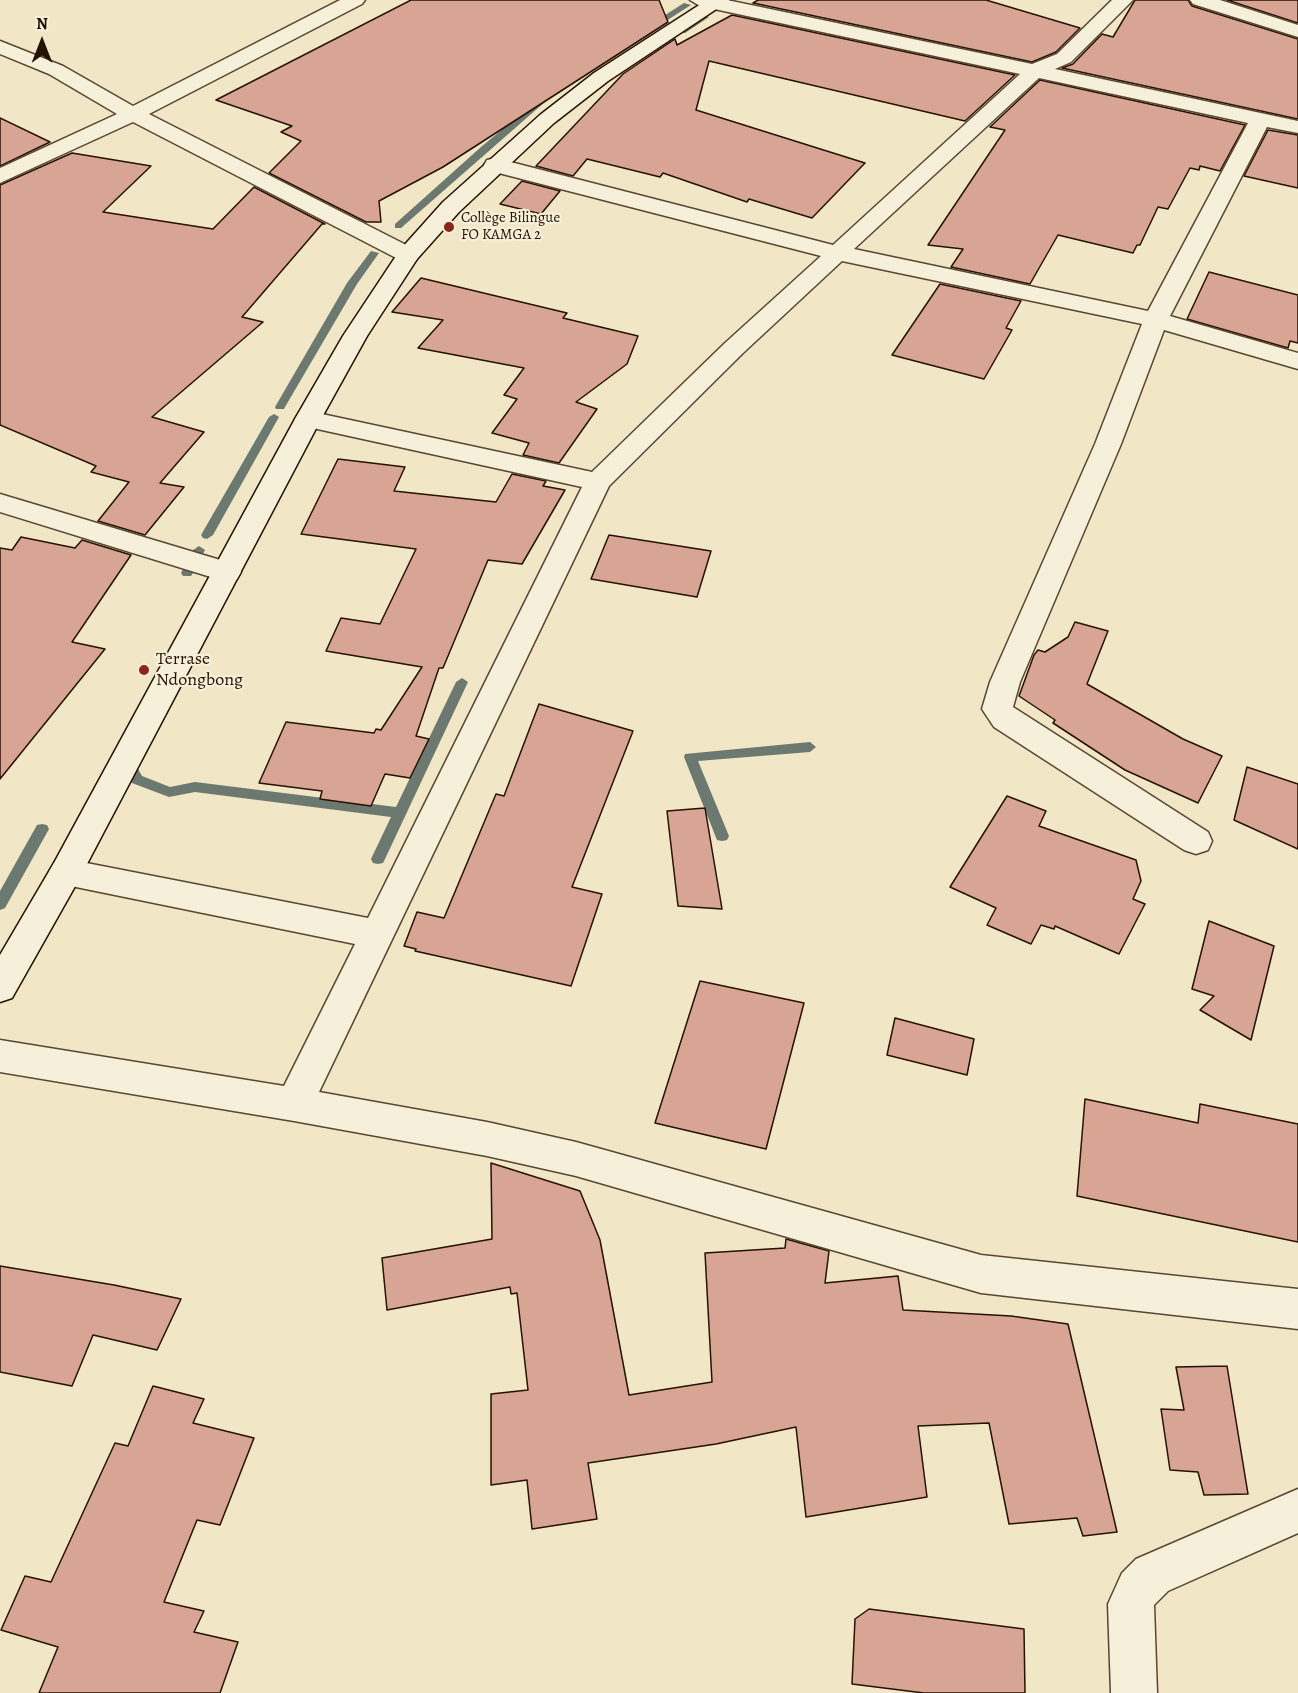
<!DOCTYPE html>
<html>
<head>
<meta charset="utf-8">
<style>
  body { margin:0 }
  #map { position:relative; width:1298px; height:1693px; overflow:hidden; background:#f1e6c6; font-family:Alegreya,serif }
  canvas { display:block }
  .north { position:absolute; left:12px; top:12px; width:60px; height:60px; -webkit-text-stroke:4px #f6efda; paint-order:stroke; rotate:0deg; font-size:16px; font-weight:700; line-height:24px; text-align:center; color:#251200 }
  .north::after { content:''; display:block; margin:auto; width:21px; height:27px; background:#251200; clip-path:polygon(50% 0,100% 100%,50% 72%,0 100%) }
</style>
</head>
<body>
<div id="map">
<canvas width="1298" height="1693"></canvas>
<div class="north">N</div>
</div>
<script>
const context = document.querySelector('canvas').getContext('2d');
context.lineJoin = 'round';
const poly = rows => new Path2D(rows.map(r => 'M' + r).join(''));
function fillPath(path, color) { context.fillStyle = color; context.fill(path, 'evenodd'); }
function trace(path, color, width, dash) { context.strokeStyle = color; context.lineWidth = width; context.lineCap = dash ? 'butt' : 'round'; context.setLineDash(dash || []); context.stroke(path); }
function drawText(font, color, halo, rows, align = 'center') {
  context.font = font + ' Alegreya,serif'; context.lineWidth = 4.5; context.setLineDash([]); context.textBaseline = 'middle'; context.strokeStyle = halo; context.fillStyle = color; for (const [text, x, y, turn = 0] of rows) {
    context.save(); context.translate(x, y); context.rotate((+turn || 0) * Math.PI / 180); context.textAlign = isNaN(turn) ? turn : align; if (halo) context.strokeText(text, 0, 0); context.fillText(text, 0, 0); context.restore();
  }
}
fillPath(poly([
  [684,3,691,5,655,28,648,26,684,3],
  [702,15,709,17,685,33,679,33,679,29,702,15],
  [539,99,546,101,401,228,395,228,395,224,481,147,539,99],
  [371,251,379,253,357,284,285,407,284,409,276,409,275,407,347,283,371,251],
  [274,414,279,417,213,535,207,539,203,538,201,535,269,417,274,414],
  [199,546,205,550,193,573,191,576,183,576,181,573,193,550,199,546],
  [462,678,468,682,385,859,383,863,378,864,373,863,371,859,391,817,195,792,169,797,132,783,126,769,128,757,134,752,140,757,138,769,142,776,170,787,195,782,396,807,456,682,462,678],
  [810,742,816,747,810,752,698,761,729,836,727,840,722,841,717,840,684,757,685,754,810,742],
  [42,824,47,825,49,829,5,908,0,910,0,891,37,825,42,824]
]), '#6c7970');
const building = poly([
  [411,0,659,0,668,22,443,167,379,201,381,222,366,222,269,173,301,141,281,132,292,126,216,100,411,0],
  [758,0,986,0,1080,28,1056,52,1032,62,753,3,758,0],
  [1135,0,1188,0,1192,6,1298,39,1298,119,1062,68,1073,64,1102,34,1113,37,1135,0],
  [1227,0,1298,0,1298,23,1227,0],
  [732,15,1015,75,965,121,709,61,696,110,865,163,812,218,749,199,747,202,663,173,660,177,587,159,573,176,536,166,623,74,675,39,677,45,732,15],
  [1040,80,1245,125,1220,171,1200,166,1199,170,1190,168,1168,209,1158,207,1140,245,1137,245,1133,253,1058,235,1030,284,951,267,963,249,928,245,1005,130,990,127,1040,80],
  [0,118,50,142,0,166,0,118],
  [1268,130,1298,135,1298,188,1244,176,1268,130],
  [72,153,151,166,103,212,213,229,254,187,325,224,322,224,242,317,263,322,152,417,204,432,160,483,184,487,145,535,98,521,129,482,91,472,96,466,0,425,0,185,72,153],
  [522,181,560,191,541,214,500,204,522,181],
  [1209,272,1298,295,1298,343,1290,341,1288,348,1187,319,1209,272],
  [421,278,567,313,563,318,638,336,627,364,576,402,597,409,559,463,523,455,529,443,492,433,517,399,504,395,524,368,418,348,443,320,392,312,421,278],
  [940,284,1021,301,1006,328,1012,330,984,379,892,355,940,284],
  [338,459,405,467,394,491,496,502,512,474,546,481,543,486,565,490,522,564,488,560,443,668,439,668,416,736,429,739,410,778,385,774,371,806,320,799,322,791,259,783,286,722,374,733,376,729,381,730,422,667,326,651,341,618,380,624,416,549,301,534,338,459],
  [609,535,711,551,697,597,591,579,609,535],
  [21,537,75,548,82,540,131,555,72,642,105,649,0,779,0,548,12,550,21,537],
  [1075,622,1108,631,1087,684,1183,739,1222,756,1198,803,1125,770,1053,723,1055,720,1019,696,1034,655,1038,650,1045,652,1068,637,1075,622],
  [539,704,633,731,572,887,602,894,571,986,415,951,416,949,404,946,417,912,444,918,496,794,504,796,539,704],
  [1247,767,1298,784,1298,849,1234,820,1247,767],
  [1007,796,1046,811,1039,826,1136,860,1141,881,1133,899,1145,904,1119,954,1055,926,1054,929,1041,925,1031,944,987,925,996,908,950,887,1007,796],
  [705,808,722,909,678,906,667,811,705,808],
  [1209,921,1274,946,1251,1040,1200,1010,1214,996,1192,989,1209,921],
  [700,981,804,1003,766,1149,655,1123,700,981],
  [895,1018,974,1039,967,1075,887,1055,895,1018],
  [1085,1099,1198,1123,1200,1104,1298,1124,1298,1242,1077,1196,1085,1099],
  [491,1163,580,1191,600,1240,629,1395,712,1382,705,1253,785,1248,786,1239,829,1251,825,1283,898,1276,903,1310,1011,1316,1068,1324,1117,1532,1083,1536,1077,1518,1009,1524,989,1423,918,1426,927,1497,806,1517,796,1427,716,1444,588,1463,597,1519,532,1529,527,1480,491,1485,491,1394,528,1390,517,1293,511,1294,510,1287,387,1310,382,1258,492,1239,491,1163],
  [0,1266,114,1285,181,1299,157,1350,93,1335,72,1386,0,1372,0,1266],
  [1227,1366,1248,1494,1204,1495,1198,1472,1170,1470,1161,1409,1184,1410,1176,1367,1227,1366],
  [153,1386,204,1399,193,1423,254,1438,220,1525,197,1520,164,1602,204,1611,194,1632,238,1642,220,1693,39,1693,58,1647,1,1630,25,1576,51,1582,115,1443,128,1446,153,1386],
  [869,1609,1024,1629,1025,1693,924,1693,852,1684,855,1619,869,1609]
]);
fillPath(building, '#d8a494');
trace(building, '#251200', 1.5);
const street = poly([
  [340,0,365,0,362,4,149,114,416,250,420,255,416,260,400,260,133,122,0,183,0,168,117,114,49,74,0,54,0,41,63,66,133,106,340,0],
  [690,0,727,0,1032,64,1057,54,1112,0,1133,0,1071,62,1055,69,1298,121,1298,133,1267,127,1170,316,1298,353,1298,369,1164,330,1121,444,1020,682,1013,707,1208,832,1212,841,1208,850,1196,854,1184,850,994,727,982,709,990,682,1095,444,1142,324,842,261,743,353,609,486,319,1092,487,1122,576,1142,981,1255,1298,1289,1298,1329,981,1293,576,1176,487,1156,294,1121,0,1072,0,1040,284,1086,355,944,66,885,54,881,49,872,54,863,66,859,368,918,582,487,299,425,295,419,299,413,308,411,592,472,725,343,821,256,487,170,484,165,487,160,495,158,833,245,1020,74,700,6,690,0],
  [1039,78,1248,123,1148,311,854,249,1039,78],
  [1190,0,1220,0,1298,25,1298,37,1193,4,1190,0],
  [0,494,237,565,241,572,237,579,227,582,0,512,0,494],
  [1298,1489,1298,1533,1168,1591,1154,1605,1157,1693,1111,1693,1108,1604,1122,1573,1136,1559,1298,1489]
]);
const secondary = poly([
  [707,0,730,0,608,81,554,123,459,212,417,259,367,336,321,419,78,881,12,998,0,1002,0,955,54,863,295,419,343,336,400,250,443,202,540,115,594,73,707,0]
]);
trace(street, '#584732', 3);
trace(secondary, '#251200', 3);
fillPath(street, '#f6efda');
fillPath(secondary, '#f6efda');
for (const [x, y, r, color] of [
  [449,227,6,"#8f2418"],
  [144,670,6,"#8f2418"]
]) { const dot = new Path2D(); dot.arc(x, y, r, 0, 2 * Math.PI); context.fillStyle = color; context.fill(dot); trace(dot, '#f6efda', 2); }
drawText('15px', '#251200', '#f6efda', [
  ["Collège Bilingue",461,218],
  ["FO KAMGA 2",461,235]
], 'left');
drawText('18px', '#251200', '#f6efda', [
  ["Terrase",156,660],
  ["Ndongbong",156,681]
], 'left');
</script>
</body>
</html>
